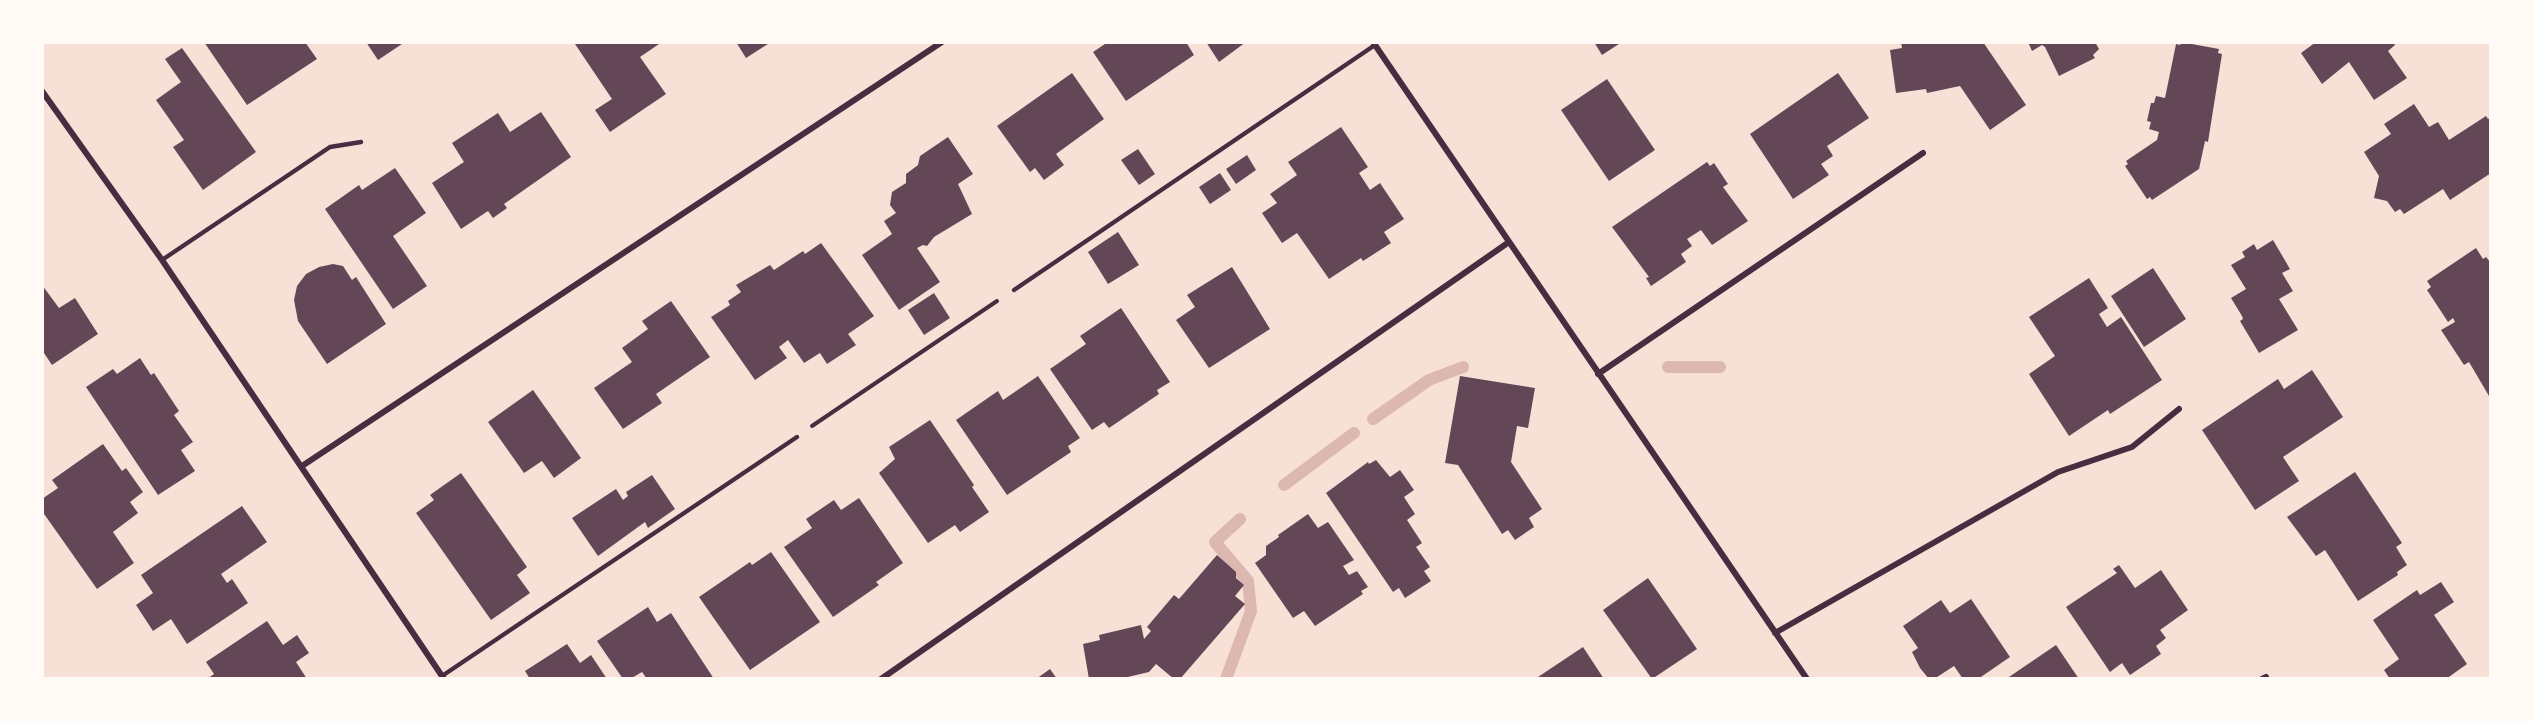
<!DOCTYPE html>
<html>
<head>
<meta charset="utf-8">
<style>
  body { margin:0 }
  #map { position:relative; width:2533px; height:721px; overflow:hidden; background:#f7e1d7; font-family:"Zilla Slab",serif }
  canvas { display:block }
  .frame { position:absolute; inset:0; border:44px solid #fffaf5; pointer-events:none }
</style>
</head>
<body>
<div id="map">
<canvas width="2533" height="721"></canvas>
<div class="frame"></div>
</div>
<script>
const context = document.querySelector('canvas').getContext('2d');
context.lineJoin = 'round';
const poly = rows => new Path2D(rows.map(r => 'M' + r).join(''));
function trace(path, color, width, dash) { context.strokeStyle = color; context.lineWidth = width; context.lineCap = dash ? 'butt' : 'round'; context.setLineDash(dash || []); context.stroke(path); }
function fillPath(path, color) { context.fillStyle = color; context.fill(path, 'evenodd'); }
trace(poly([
  [1668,367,1720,367],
  [1373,419,1429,380,1463,367],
  [1284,485,1354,433],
  [1226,679,1251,611,1248,581,1215,542,1240,519]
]), '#dcb8b0', 12);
fillPath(poly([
  [204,42,305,42,317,59,247,105],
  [366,42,405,42,378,60],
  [578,42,662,42,640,57,666,94,610,132,595,110,612,99,575,44],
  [736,42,771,42,746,58],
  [1108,42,1186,42,1194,55,1126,101,1093,52],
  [1206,42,1246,42,1219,62],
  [1594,42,1622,42,1602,55],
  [1901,42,1983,42,2026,105,1990,130,1960,86,1927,93,1926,89,1896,93,1890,50,1902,48],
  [2028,42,2095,42,2099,49,2093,55,2095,58,2059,76,2045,47,2042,45,2032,51],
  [2181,42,2219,49,2218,53,2222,54,2208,142,2205,141,2199,169,2152,200,2150,197,2147,199,2125,166,2128,164,2126,161,2157,140,2159,132,2149,129,2151,122,2147,121,2151,103,2154,103,2156,96,2165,98,2176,44,2180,45],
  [2316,42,2393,42,2395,45,2388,51,2407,78,2374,100,2349,62,2322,84,2301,53],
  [182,48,256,152,203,190,173,147,184,140,156,100,181,82,165,59],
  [1072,73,1104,119,1056,154,1064,165,1044,180,1035,168,1030,172,997,126],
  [1838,73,1869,118,1827,146,1833,156,1821,164,1829,175,1793,199,1750,134],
  [1607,79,1655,150,1609,181,1561,110],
  [2414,104,2429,127,2438,122,2449,140,2486,116,2488,119,2491,117,2491,173,2450,200,2443,189,2404,214,2400,209,2395,212,2387,201,2374,198,2379,176,2364,152,2391,134,2384,124],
  [541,112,571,157,504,204,507,208,493,218,488,211,461,229,432,183,464,162,452,143,498,113,510,132],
  [1341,127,1368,167,1359,173,1370,190,1380,183,1404,219,1384,232,1391,243,1363,261,1361,258,1329,279,1297,233,1282,243,1262,213,1277,203,1270,194,1297,175,1288,162],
  [948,137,973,174,958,184,972,214,934,237,927,246,923,245,917,248,940,282,899,310,862,255,892,234,884,221,896,213,890,205,892,192,906,183,906,174,918,165,920,156],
  [1138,149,1155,174,1139,185,1121,160],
  [1247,155,1256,170,1236,184,1226,169],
  [1707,162,1710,166,1714,163,1728,184,1723,187,1748,221,1712,245,1701,230,1687,239,1692,246,1681,254,1686,262,1651,286,1646,278,1649,277,1612,227],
  [395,168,426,213,393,236,427,286,393,309,325,209,359,185,362,190],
  [1220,173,1231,190,1210,204,1199,187],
  [1118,232,1139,265,1108,284,1088,252],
  [2273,240,2290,269,2282,273,2293,291,2279,299,2298,330,2259,353,2240,321,2243,319,2242,316,2231,298,2246,289,2231,265,2245,257,2242,252,2254,244,2257,250],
  [821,243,874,316,848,334,856,345,827,364,820,353,804,363,788,340,779,347,787,358,755,380,711,317,730,305,728,301,741,292,736,285,770,265,774,270,803,251,805,254],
  [2476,248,2483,259,2486,257,2491,263,2489,396,2469,362,2464,365,2441,330,2455,322,2453,318,2448,322,2427,290,2431,287,2427,281],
  [333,264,343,266,352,280,356,277,386,324,327,364,298,321,294,300,297,286,306,274,319,267],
  [1232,267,1270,329,1209,368,1176,320,1195,307,1187,295],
  [2153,268,2186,319,2144,347,2111,296],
  [2089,278,2108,308,2099,314,2107,327,2121,317,2162,380,2110,414,2108,410,2069,436,2029,374,2055,356,2029,317],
  [42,285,59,308,75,298,98,334,52,365,42,350],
  [934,293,950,318,924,335,908,310],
  [671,301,710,357,656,394,662,403,623,429,594,388,632,362,622,348,648,329,642,321],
  [1121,308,1170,382,1157,390,1159,394,1109,428,1104,422,1092,430,1050,369,1086,344,1080,336],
  [140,358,151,375,154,373,179,411,174,415,193,442,181,450,195,471,158,495,86,387,113,369,117,374],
  [2312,370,2343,417,2283,457,2299,481,2255,510,2202,430,2278,379,2284,389],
  [1038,376,1080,438,1068,446,1071,452,1007,495,956,420,998,391,1003,400],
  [1460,376,1535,388,1528,428,1517,426,1511,462,1542,509,1529,518,1534,527,1515,540,1508,530,1502,534,1458,465,1445,463],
  [533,390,581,458,554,478,542,461,524,473,488,422],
  [930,420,974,485,972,487,989,512,960,532,955,525,928,543,879,473,895,459,889,447],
  [103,444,122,471,126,468,143,492,130,502,138,513,113,532,134,563,97,589,42,511,42,499,58,488,52,480],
  [1376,460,1390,477,1400,470,1414,490,1404,497,1415,514,1407,520,1422,543,1416,547,1430,567,1424,571,1431,581,1405,598,1399,588,1393,592,1326,493,1368,462,1369,464],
  [2355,472,2402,543,2396,547,2407,565,2397,572,2398,575,2358,601,2325,550,2316,556,2287,517],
  [461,473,527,567,517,575,530,593,491,620,416,513,434,500,430,495],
  [652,475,675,509,648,528,645,522,598,556,572,518,616,489,623,500,628,496,626,492],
  [859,498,903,563,876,582,879,585,833,617,784,547,812,528,806,519,834,500,841,510],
  [242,506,267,542,221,574,227,583,232,579,248,603,187,644,171,619,153,631,136,605,153,593,141,575],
  [1308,514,1318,528,1328,522,1354,560,1343,566,1349,575,1357,571,1368,587,1361,591,1363,594,1315,626,1304,611,1293,618,1255,563,1266,555,1266,546,1279,537,1278,535],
  [771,552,820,622,750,670,699,597,750,562,752,565],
  [1217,555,1236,572,1236,578,1244,585,1235,596,1245,604,1180,679,1174,679,1156,664,1149,672,1119,679,1089,679,1083,644,1100,640,1099,635,1141,625,1144,639,1151,631,1147,627,1174,595,1179,599],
  [2119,565,2135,588,2161,570,2188,610,2160,630,2166,638,2156,646,2161,654,2130,675,2122,663,2110,672,2066,607,2117,573,2113,569],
  [1648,578,1697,649,1652,679,1603,610],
  [2441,582,2454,602,2434,615,2467,664,2446,679,2390,679,2384,670,2399,659,2373,620,2417,590,2420,595],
  [1971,599,2010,657,1978,679,1963,679,1954,666,1934,679,1929,679,1920,668,1912,652,1918,648,1903,626,1941,600,1950,613],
  [648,607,657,622,671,613,714,679,647,679,642,672,630,679,623,679,597,641],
  [267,621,283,645,297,635,309,653,296,662,307,679,207,679,214,674,206,662],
  [567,644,580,663,591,655,607,679,530,679,525,671],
  [2056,645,2079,679,2006,679],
  [1583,647,1604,679,1535,679],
  [1050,669,1057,679,1036,679]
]), '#644757');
trace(poly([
  [812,426,997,301]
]), '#4a2c40', 4);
trace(poly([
  [162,260,330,147,361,142],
  [1014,290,1375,45],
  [442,676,797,437]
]), '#4a2c40', 4.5);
trace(poly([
  [1373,42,1807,679],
  [42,91,162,260,444,679],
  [1598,374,1923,153],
  [302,466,942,42],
  [1775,633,2058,472,2132,447,2179,409],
  [881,679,1509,242],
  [2262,679,2266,677]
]), '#4a2c40', 6);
</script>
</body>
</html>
